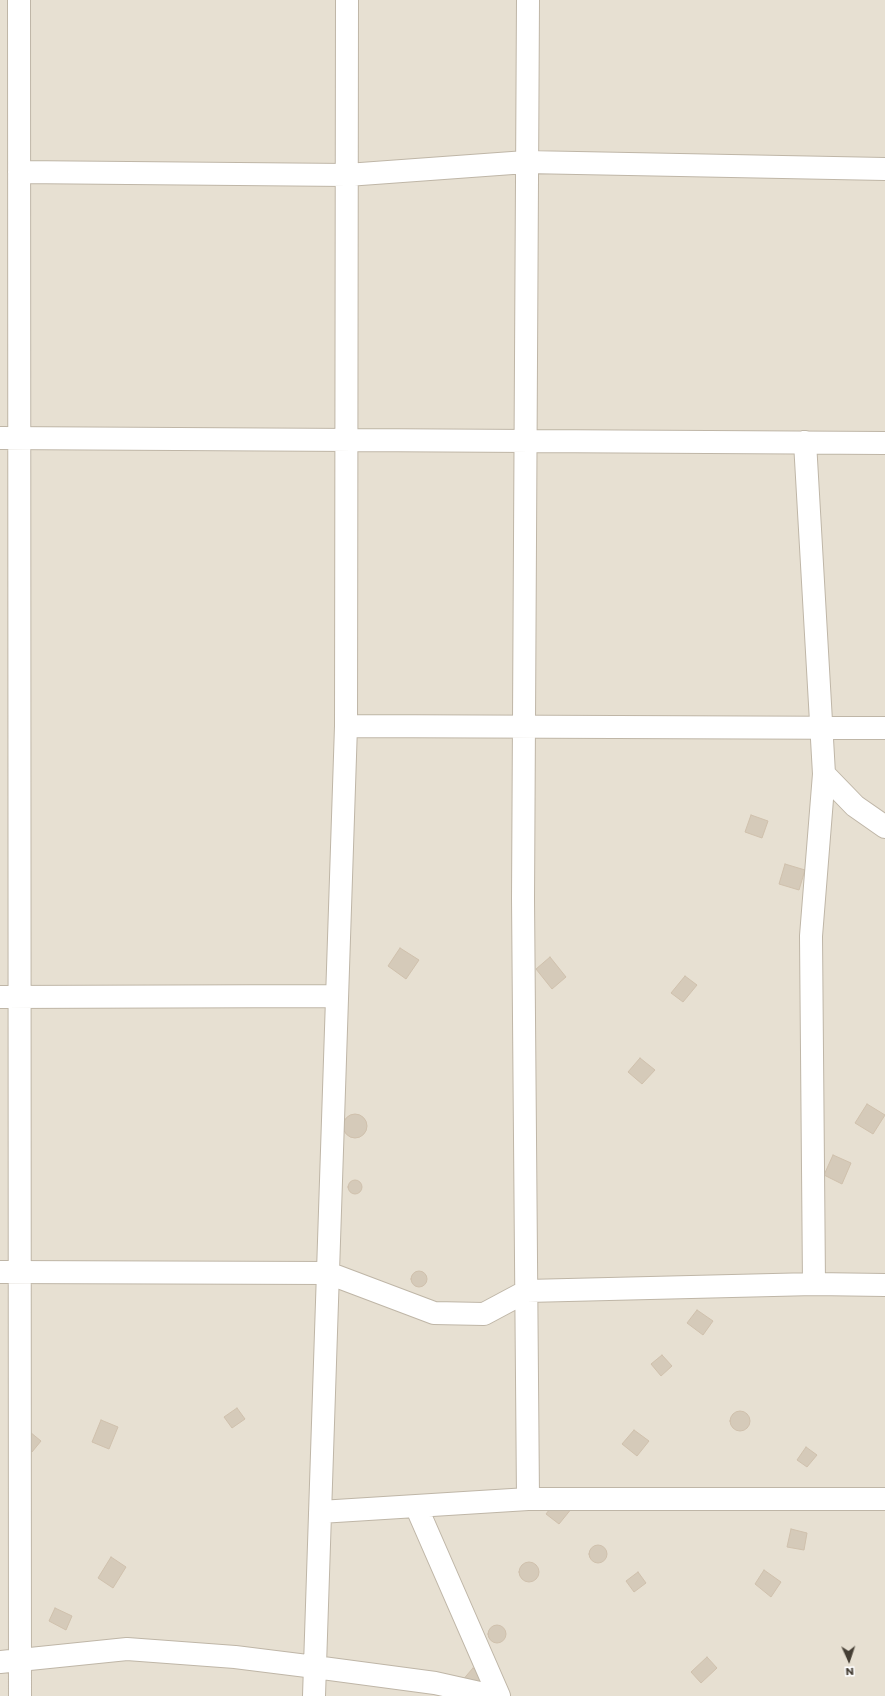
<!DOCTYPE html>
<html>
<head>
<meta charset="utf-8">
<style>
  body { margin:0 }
  #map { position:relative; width:885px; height:1696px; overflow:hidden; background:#f3eee4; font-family:Poppins,sans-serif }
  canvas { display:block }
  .north { position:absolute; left:829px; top:1640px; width:40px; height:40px; -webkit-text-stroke:3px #fff; paint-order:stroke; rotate:177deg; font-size:11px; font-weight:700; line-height:16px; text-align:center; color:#453e34 }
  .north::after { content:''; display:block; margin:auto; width:14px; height:18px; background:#453e34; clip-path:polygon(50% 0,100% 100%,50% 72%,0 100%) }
</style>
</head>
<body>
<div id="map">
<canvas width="885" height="1696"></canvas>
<div class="north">N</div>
</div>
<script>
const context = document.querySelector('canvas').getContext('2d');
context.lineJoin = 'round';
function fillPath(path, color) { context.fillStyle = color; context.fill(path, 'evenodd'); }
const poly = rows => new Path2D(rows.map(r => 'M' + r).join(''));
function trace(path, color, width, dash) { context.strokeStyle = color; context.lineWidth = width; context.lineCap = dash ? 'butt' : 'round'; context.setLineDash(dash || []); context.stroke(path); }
fillPath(poly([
  [0,0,885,0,885,1696,0,1696]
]), '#e7e0d2');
const building = poly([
  [751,815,768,821,762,838,745,832,751,815],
  [785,864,805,870,799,890,779,884,785,864],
  [400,948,419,960,406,979,388,966,400,948],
  [550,957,566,977,552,989,536,969,550,957],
  [685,976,697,985,683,1002,671,993,685,976],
  [640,1058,655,1070,642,1084,628,1072,640,1058],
  [867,1104,885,1115,873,1134,855,1123,867,1104],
  '343 1126a12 12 0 1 1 24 0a12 12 0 1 1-24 0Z',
  [833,1155,851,1163,842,1184,824,1175,833,1155],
  '348 1187a7 7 0 1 1 14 0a7 7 0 1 1-14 0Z',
  '411 1279a8 8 0 1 1 16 0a8 8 0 1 1-16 0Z',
  [697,1310,713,1321,703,1335,687,1323,697,1310],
  [662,1355,672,1366,661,1376,651,1364,662,1355],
  [237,1408,245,1419,232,1428,224,1417,237,1408],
  '730 1421a10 10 0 1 1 20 0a10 10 0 1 1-20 0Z',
  [101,1420,118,1427,109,1449,92,1442,101,1420],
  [634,1430,649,1441,637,1456,622,1444,634,1430],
  [30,1432,41,1441,32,1452,21,1443,30,1432],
  [806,1447,817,1455,807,1467,797,1460,806,1447],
  [559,1497,572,1508,559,1524,546,1514,559,1497],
  [791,1529,807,1533,804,1550,787,1547,791,1529],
  '589 1554a9 9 0 1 1 18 0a9 9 0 1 1-18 0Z',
  [111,1557,126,1567,113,1588,98,1578,111,1557],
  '519 1572a10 10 0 1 1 20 0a10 10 0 1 1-20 0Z',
  [764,1570,781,1582,771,1597,755,1584,764,1570],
  [638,1572,646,1583,634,1592,626,1581,638,1572],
  [55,1608,72,1616,66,1630,49,1621,55,1608],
  '488 1634a9 9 0 1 1 18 0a9 9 0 1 1-18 0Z',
  [707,1657,717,1668,701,1683,691,1672,707,1657],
  [473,1668,486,1679,472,1696,455,1689,473,1668]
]);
fillPath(building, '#d5cab9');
trace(building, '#d0c1ad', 1);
const minor = poly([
  [19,0,20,1696],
  [528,0,523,898,528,1499],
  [19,172,347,175,526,162,885,169],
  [0,438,885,443],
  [805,442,824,774,855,806,885,827],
  [346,726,885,728],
  [0,997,337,996],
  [0,1272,328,1273,434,1313,484,1314,527,1291,814,1284,885,1285],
  [814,1284,811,936,824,774],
  [416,1506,499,1696],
  [320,1512,528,1499,885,1499],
  [0,1662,127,1649,235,1657,315,1667,435,1683,493,1696],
  [314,1696,346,726,347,0]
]);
trace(minor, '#bfb6a7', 24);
trace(minor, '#fff', 22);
</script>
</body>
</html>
